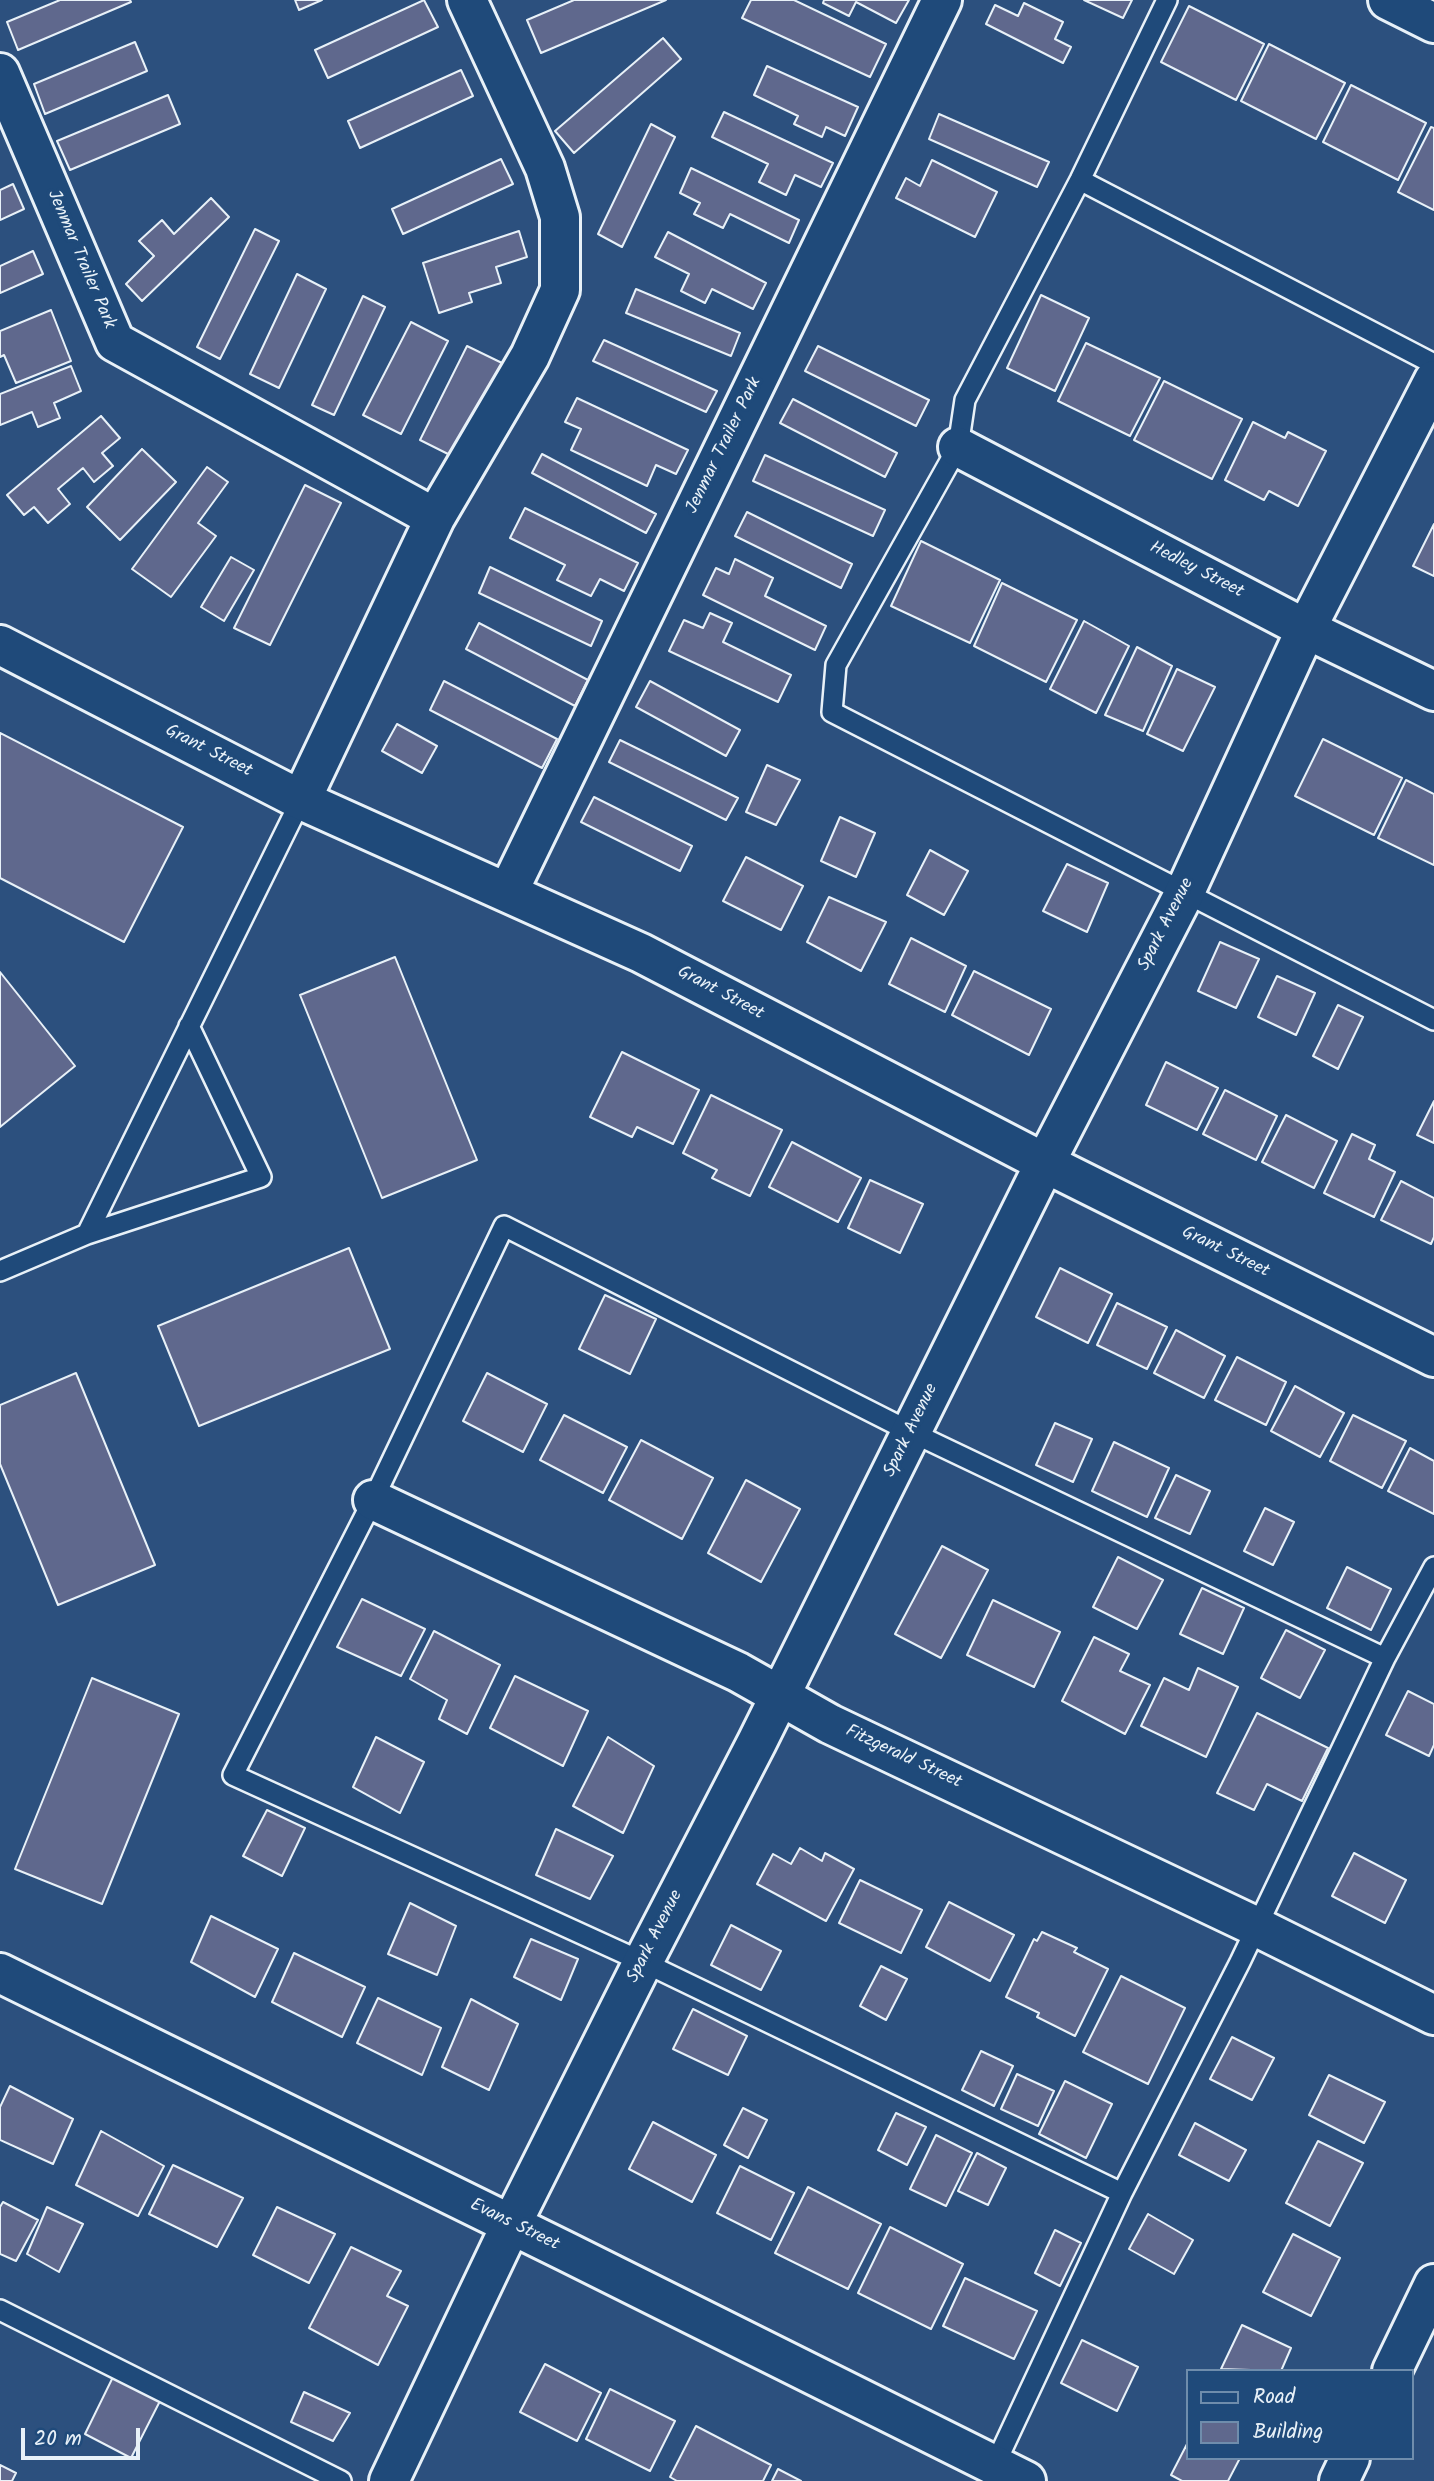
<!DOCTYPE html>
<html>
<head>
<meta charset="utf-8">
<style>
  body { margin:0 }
  #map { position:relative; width:1434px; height:2481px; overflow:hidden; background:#2c507e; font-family:Kalam,sans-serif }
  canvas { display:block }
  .legend { position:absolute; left:1186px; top:2369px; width:228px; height:91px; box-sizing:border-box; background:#1f4a7a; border:2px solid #6f8dac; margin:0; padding:9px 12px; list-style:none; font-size:21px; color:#e8f1f8 }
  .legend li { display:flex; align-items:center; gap:14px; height:35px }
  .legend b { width:35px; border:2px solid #6f8dac }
  .scale { position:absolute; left:21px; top:2428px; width:119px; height:32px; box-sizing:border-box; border:4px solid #e8f1f8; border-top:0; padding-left:9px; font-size:21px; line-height:24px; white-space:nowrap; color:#e8f1f8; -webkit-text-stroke:5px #1f4a7a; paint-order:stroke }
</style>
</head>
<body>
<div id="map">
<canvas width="1434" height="2481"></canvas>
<ul class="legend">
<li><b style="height:9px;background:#1f4a7a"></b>Road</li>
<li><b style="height:19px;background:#5f688d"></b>Building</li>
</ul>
<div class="scale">20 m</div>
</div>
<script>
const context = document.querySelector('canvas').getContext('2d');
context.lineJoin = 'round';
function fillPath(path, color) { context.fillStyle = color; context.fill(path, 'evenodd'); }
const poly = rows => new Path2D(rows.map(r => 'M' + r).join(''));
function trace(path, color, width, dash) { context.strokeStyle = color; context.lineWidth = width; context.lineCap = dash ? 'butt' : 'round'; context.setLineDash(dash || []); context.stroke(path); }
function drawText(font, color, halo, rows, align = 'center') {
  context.font = font + ' Kalam,sans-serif'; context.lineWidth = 7; context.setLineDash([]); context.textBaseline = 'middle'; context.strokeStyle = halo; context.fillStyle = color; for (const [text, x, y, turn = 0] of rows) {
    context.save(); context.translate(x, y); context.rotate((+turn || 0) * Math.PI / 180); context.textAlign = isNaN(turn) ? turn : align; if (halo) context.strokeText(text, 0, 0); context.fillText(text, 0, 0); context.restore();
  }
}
const building = poly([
  [60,0,130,0,131,2,18,50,7,22,60,0],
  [295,0,322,0,299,10,295,0],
  [424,0,438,27,328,78,315,50,424,0],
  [574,0,666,0,541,53,527,20,574,0],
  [751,0,794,0,886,44,870,77,742,18,751,0],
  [824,0,909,0,896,23,856,2,849,16,823,3,824,0],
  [1084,0,1132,0,1123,18,1084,0],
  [1024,3,1063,22,1055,39,1071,47,1063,63,986,24,995,5,1018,16,1024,3],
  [1189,6,1264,44,1236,100,1161,62,1189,6],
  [663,38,681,59,574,153,555,131,663,38],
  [135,42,147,71,45,114,34,84,135,42],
  [1269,44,1345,83,1316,139,1241,101,1269,44],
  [767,66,858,107,845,136,826,127,822,137,794,124,798,116,754,95,767,66],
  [461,70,473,96,360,148,348,121,461,70],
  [1351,85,1426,123,1398,180,1323,142,1351,85],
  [168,95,180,124,70,170,57,141,168,95],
  [724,112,833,163,821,187,795,175,786,195,759,182,768,164,712,137,724,112],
  [939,114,1049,162,1037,187,929,139,939,114],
  [651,124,675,137,622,247,598,234,651,124],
  [1431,127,1434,128,1434,210,1398,192,1431,127],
  [501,159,513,184,403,234,392,209,501,159],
  [932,160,997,192,975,237,896,198,906,178,920,186,932,160],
  [691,168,799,220,789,243,730,214,723,228,694,214,700,203,680,193,691,168],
  [13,184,24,209,0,220,0,190,13,184],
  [211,198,229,217,142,301,126,284,154,256,139,241,162,220,174,234,211,198],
  [255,229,279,241,220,359,197,347,255,229],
  [519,231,527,257,496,267,501,283,469,293,472,302,439,313,423,263,519,231],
  [668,232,766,283,753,309,712,289,705,303,681,291,689,274,655,257,668,232],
  [33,251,43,274,0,293,0,266,33,251],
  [297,274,326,289,279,388,250,374,297,274],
  [636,289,740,333,731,356,626,313,636,289],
  [1041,295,1089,318,1055,391,1007,368,1041,295],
  [363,296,385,307,334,415,312,405,363,296],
  [51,310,71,361,16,383,4,355,0,357,0,331,51,310],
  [411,322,448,341,401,434,363,415,411,322],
  [604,340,717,391,706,412,593,361,604,340],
  [1086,343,1160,378,1130,436,1058,401,1086,343],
  [467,346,502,363,456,458,420,440,467,346],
  [818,346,929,400,916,426,805,371,818,346],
  [71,366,81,391,54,403,60,418,38,427,32,412,0,425,0,394,71,366],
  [1164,381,1242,419,1212,479,1134,440,1164,381],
  [577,398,688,450,676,474,656,465,647,486,571,450,581,429,565,422,577,398],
  [793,399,897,453,885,477,780,423,793,399],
  [101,416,120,438,102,453,113,466,94,482,83,468,58,489,70,504,48,523,34,507,24,515,7,495,101,416],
  [1253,422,1285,438,1288,432,1326,451,1298,506,1269,491,1264,500,1225,480,1253,422],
  [142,449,176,482,120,540,87,507,142,449],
  [542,454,656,514,646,533,532,473,542,454],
  [765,455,885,510,873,536,753,481,765,455],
  [207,467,228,482,198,523,216,536,171,597,132,569,207,467],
  [305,485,341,503,270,645,234,628,305,485],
  [525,508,638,563,624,591,600,579,591,596,557,580,565,565,510,538,525,508],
  [747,512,852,564,841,588,735,536,747,512],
  [1434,524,1434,576,1413,566,1434,524],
  [921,541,1000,580,970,643,891,606,921,541],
  [231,557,254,570,224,621,201,607,231,557],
  [735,559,773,578,765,596,826,626,815,650,703,595,716,568,729,574,735,559],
  [490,567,602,621,591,646,479,593,490,567],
  [1002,583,1077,620,1046,682,974,646,1002,583],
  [710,613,732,623,723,642,791,675,778,702,669,651,684,620,703,628,710,613],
  [1084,621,1129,646,1096,713,1050,689,1084,621],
  [479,623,588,680,575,706,466,649,479,623],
  [1137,647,1172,666,1143,731,1105,715,1137,647],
  [1177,669,1215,687,1183,751,1147,734,1177,669],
  [444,681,557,739,542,768,430,710,444,681],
  [650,681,740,730,726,756,636,707,650,681],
  [397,724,437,746,422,773,382,751,397,724],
  [0,733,183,827,124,942,0,878,0,733],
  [1323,739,1402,778,1374,835,1295,796,1323,739],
  [620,740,738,798,726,820,609,762,620,740],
  [767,765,800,780,776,825,746,812,767,765],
  [1406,780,1434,794,1434,865,1378,838,1406,780],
  [594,797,692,846,680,871,581,822,594,797],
  [840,817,875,833,856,877,821,861,840,817],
  [930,850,968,871,944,915,907,895,930,850],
  [746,857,803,886,781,930,723,901,746,857],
  [1067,864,1108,883,1087,932,1043,911,1067,864],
  [829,897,886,922,861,971,807,942,829,897],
  [911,938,966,966,945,1012,889,984,911,938],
  [1220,942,1259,959,1236,1008,1198,991,1220,942],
  [395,957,477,1160,382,1198,300,995,395,957],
  [974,971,1051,1009,1029,1055,952,1015,974,971],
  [0,972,75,1066,0,1127,0,972],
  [1277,976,1315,993,1296,1035,1258,1017,1277,976],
  [1338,1005,1363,1017,1338,1069,1313,1056,1338,1005],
  [622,1052,699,1090,673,1144,637,1127,632,1137,590,1117,622,1052],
  [1166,1062,1218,1088,1197,1130,1146,1105,1166,1062],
  [1225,1090,1277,1116,1256,1160,1203,1134,1225,1090],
  [711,1095,782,1130,750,1196,712,1178,717,1170,683,1153,711,1095],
  [1434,1101,1434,1143,1417,1135,1434,1101],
  [1286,1115,1337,1141,1314,1188,1262,1162,1286,1115],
  [1352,1134,1375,1145,1369,1159,1395,1172,1374,1217,1324,1193,1352,1134],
  [792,1142,861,1178,838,1222,769,1187,792,1142],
  [870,1180,923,1204,900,1253,848,1228,870,1180],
  [1401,1181,1434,1198,1434,1237,1431,1244,1381,1220,1401,1181],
  [349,1248,390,1349,199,1426,158,1326,349,1248],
  [1060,1268,1112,1294,1088,1343,1036,1317,1060,1268],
  [605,1295,656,1319,630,1374,579,1349,605,1295],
  [1117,1303,1167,1327,1147,1369,1097,1345,1117,1303],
  [1176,1330,1225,1356,1204,1398,1154,1373,1176,1330],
  [1237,1357,1286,1382,1266,1425,1215,1400,1237,1357],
  [76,1373,155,1565,58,1605,0,1464,0,1405,76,1373],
  [487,1373,547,1404,523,1452,463,1421,487,1373],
  [1295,1386,1344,1413,1320,1457,1271,1431,1295,1386],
  [564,1415,627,1447,603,1493,540,1460,564,1415],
  [1353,1415,1406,1441,1382,1488,1330,1461,1353,1415],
  [1055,1423,1092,1439,1073,1482,1036,1465,1055,1423],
  [641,1440,713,1478,682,1539,609,1500,641,1440],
  [1114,1442,1169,1468,1147,1517,1092,1491,1114,1442],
  [1410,1448,1434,1461,1434,1514,1388,1491,1410,1448],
  [1176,1475,1210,1491,1190,1534,1155,1518,1176,1475],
  [746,1480,800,1509,761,1582,708,1553,746,1480],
  [1265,1508,1294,1522,1273,1565,1244,1551,1265,1508],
  [942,1546,988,1570,941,1658,895,1634,942,1546],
  [1118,1557,1163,1580,1137,1629,1093,1607,1118,1557],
  [1347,1567,1391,1589,1371,1630,1327,1608,1347,1567],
  [1202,1588,1244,1608,1223,1654,1180,1634,1202,1588],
  [362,1599,425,1629,401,1676,337,1647,362,1599],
  [993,1600,1060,1632,1034,1687,967,1655,993,1600],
  [1286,1630,1325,1650,1300,1698,1261,1678,1286,1630],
  [434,1631,500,1665,467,1734,439,1719,447,1700,410,1679,434,1631],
  [1094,1637,1129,1654,1120,1671,1150,1685,1125,1734,1062,1701,1094,1637],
  [1198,1668,1238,1687,1206,1757,1141,1726,1164,1678,1189,1690,1198,1668],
  [515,1676,588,1711,563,1766,490,1728,515,1676],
  [92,1678,179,1714,102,1904,15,1869,92,1678],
  [1408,1691,1434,1704,1434,1745,1429,1756,1386,1735,1408,1691],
  [1257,1713,1328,1748,1302,1801,1267,1784,1254,1810,1217,1793,1257,1713],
  [376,1737,424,1762,400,1813,353,1787,376,1737],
  [608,1737,654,1766,623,1833,573,1806,608,1737],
  [267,1810,305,1828,282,1876,243,1856,267,1810],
  [556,1829,613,1856,590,1899,536,1875,556,1829],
  [800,1848,822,1861,825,1853,854,1869,826,1921,757,1884,773,1854,791,1864,800,1848],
  [1354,1853,1406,1880,1385,1923,1332,1896,1354,1853],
  [860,1880,922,1910,901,1953,839,1923,860,1880],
  [949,1902,1014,1935,990,1981,926,1947,949,1902],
  [410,1903,456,1926,437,1975,388,1954,410,1903],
  [211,1916,278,1949,255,1997,191,1962,211,1916],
  [731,1925,781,1951,761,1990,711,1965,731,1925],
  [1042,1932,1077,1948,1074,1952,1108,1969,1075,2036,1037,2017,1039,2013,1006,1997,1034,1939,1037,1941,1042,1932],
  [531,1939,578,1959,561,2000,514,1977,531,1939],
  [294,1953,365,1987,342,2037,272,2002,294,1953],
  [881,1966,907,1979,886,2020,860,2006,881,1966],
  [1121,1976,1185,2008,1148,2084,1083,2052,1121,1976],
  [378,1998,441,2028,422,2075,357,2043,378,1998],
  [471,1999,518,2024,489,2090,442,2067,471,1999],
  [693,2009,747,2036,728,2075,673,2049,693,2009],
  [1232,2037,1274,2058,1252,2100,1210,2079,1232,2037],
  [981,2051,1013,2066,994,2106,962,2090,981,2051],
  [1017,2074,1054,2091,1038,2126,1001,2109,1017,2074],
  [1329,2075,1385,2102,1364,2143,1309,2115,1329,2075],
  [1065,2081,1112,2104,1086,2158,1039,2134,1065,2081],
  [10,2086,73,2119,53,2164,0,2140,0,2107,10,2086],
  [743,2108,767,2120,748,2158,724,2145,743,2108],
  [896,2113,926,2127,907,2165,878,2150,896,2113],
  [653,2122,716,2155,692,2202,629,2169,653,2122],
  [1195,2123,1246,2150,1229,2181,1179,2155,1195,2123],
  [101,2131,164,2166,138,2216,76,2185,101,2131],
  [936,2135,972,2153,946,2206,910,2189,936,2135],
  [1318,2141,1363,2163,1330,2226,1286,2203,1318,2141],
  [977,2153,1006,2168,988,2205,958,2191,977,2153],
  [173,2165,243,2198,217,2247,149,2214,173,2165],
  [740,2166,794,2193,771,2240,717,2213,740,2166],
  [808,2187,881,2224,848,2289,775,2253,808,2187],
  [3,2202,38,2220,16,2261,0,2254,0,2207,3,2202],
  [47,2207,83,2224,59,2272,27,2254,47,2207],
  [277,2207,335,2234,309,2283,253,2255,277,2207],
  [1148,2214,1193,2240,1174,2274,1129,2249,1148,2214],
  [890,2227,963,2264,931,2329,858,2293,890,2227],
  [1055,2230,1081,2243,1060,2286,1035,2273,1055,2230],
  [1293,2234,1340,2258,1311,2316,1263,2292,1293,2234],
  [351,2247,401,2271,387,2296,408,2306,378,2365,309,2328,351,2247],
  [965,2278,1037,2311,1014,2359,943,2326,965,2278],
  [1242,2325,1291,2348,1281,2371,1221,2369,1242,2325],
  [1082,2340,1138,2367,1117,2411,1061,2383,1082,2340],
  [545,2364,601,2393,577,2441,520,2412,545,2364],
  [113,2377,160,2401,131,2458,85,2434,113,2377],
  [610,2389,675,2421,650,2471,586,2439,610,2389],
  [304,2392,350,2413,333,2441,291,2422,304,2392],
  [696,2426,771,2465,763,2481,677,2481,670,2477,696,2426],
  [1187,2444,1187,2458,1240,2458,1228,2481,1182,2481,1171,2475,1187,2444],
  [0,2465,16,2473,12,2481,0,2481,0,2465],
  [778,2469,801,2481,772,2481,778,2469]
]);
fillPath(building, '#5f688d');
trace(building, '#e8f1f8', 2);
const service = poly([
  [1167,0,1080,180,965,400,958,447,836,665,832,712,1434,1020],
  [1080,180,1434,364],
  [87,1234,261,1177,189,1026],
  [0,1271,87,1234,301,800],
  [1122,2193,643,1962,233,1775,373,1500,504,1226,911,1432,1385,1658],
  [0,2310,341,2481],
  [992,2471,1122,2193,1240,1962,1385,1658,1434,1567]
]);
const minor = poly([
  [1388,0,1434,23],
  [0,73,115,342,435,518],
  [958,447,1306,629,1434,691],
  [0,645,301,800,641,953,1045,1163,1434,1357],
  [301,800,435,518,530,356,560,290,560,217,545,168,467,0],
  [508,892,942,0],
  [373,1500,738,1672,830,1724,1257,1927,1434,2015],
  [0,1973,567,2252,1026,2481],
  [389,2481,511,2225,643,1962,757,1742,1045,1163,1184,894,1306,629,1434,380]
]);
const tertiary = poly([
  [1392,2371,1434,2284],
  [1339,2481,1350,2458]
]);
trace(service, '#e8f1f8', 24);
trace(minor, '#e8f1f8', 44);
trace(tertiary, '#e8f1f8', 44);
trace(service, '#1f4a7a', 19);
trace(minor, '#1f4a7a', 38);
trace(tertiary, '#1f4a7a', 38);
drawText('18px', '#e8f1f8', '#1f4a7a', [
  ["Jenmar Trailer Park",80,260,67],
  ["Jenmar Trailer Park",725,446,-64],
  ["Hedley Street",1196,571,27],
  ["Grant Street",208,752,27],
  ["Spark Avenue",1167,925,-63],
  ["Grant Street",720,994,28],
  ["Grant Street",1225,1253,26],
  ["Spark Avenue",912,1431,-64],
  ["Fitzgerald Street",903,1758,25],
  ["Spark Avenue",656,1937,-63],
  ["Evans Street",514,2226,26]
]);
</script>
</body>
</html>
